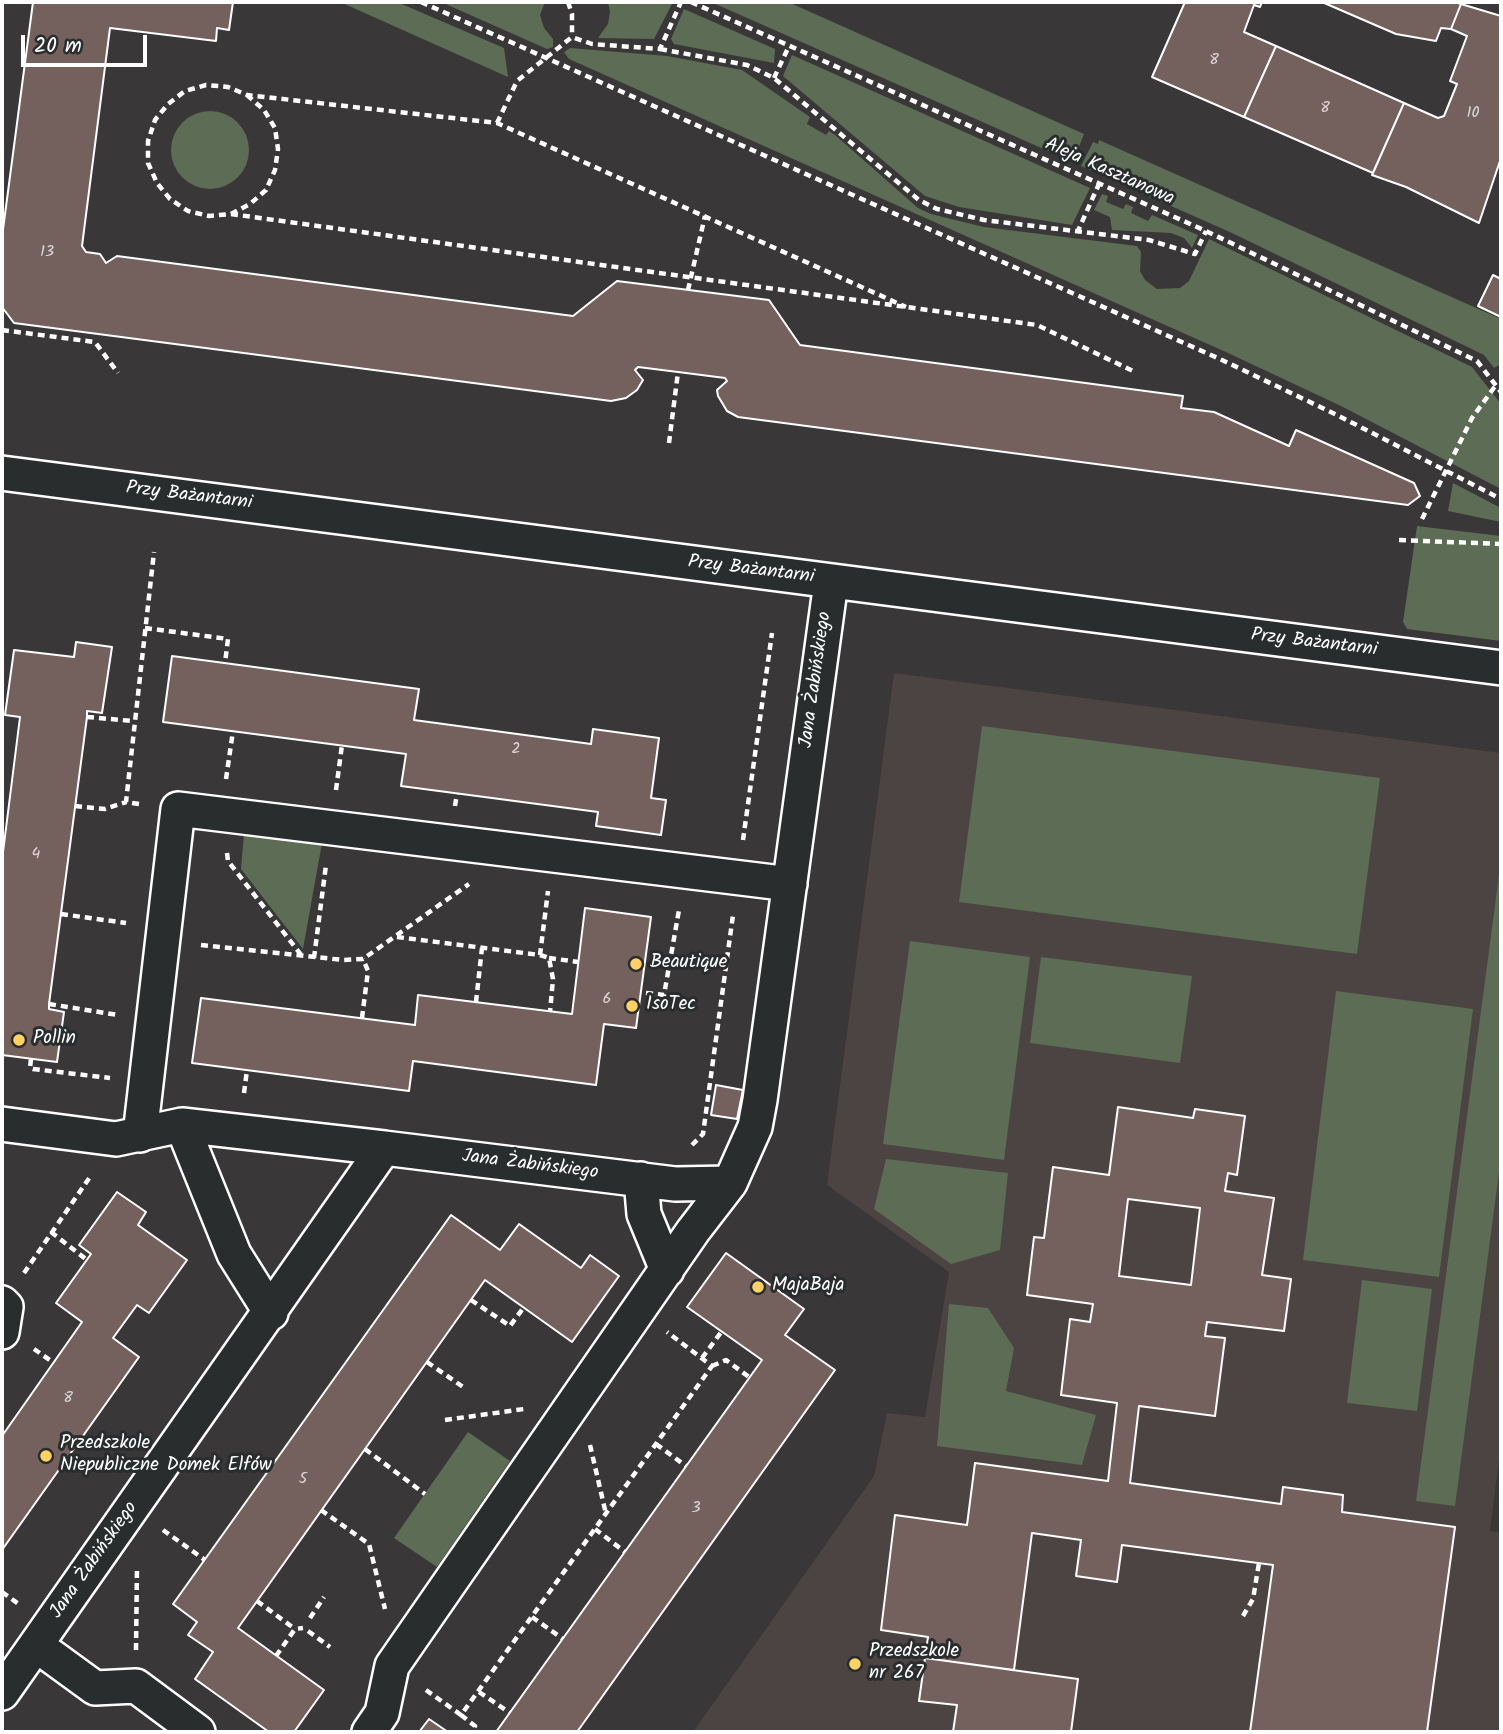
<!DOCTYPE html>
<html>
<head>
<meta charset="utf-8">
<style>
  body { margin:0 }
  #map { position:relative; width:1503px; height:1734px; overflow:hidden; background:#393737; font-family:Kalam,sans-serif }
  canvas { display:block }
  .frame { position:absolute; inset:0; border:4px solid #fff; pointer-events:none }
  .scale { position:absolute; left:21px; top:35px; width:126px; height:32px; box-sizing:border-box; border:4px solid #fff; border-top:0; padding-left:9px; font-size:21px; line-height:24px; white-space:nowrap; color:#fff; -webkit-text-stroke:5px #2a2d2e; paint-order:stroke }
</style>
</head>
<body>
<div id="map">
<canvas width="1503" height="1734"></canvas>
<div class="frame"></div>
<div class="scale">20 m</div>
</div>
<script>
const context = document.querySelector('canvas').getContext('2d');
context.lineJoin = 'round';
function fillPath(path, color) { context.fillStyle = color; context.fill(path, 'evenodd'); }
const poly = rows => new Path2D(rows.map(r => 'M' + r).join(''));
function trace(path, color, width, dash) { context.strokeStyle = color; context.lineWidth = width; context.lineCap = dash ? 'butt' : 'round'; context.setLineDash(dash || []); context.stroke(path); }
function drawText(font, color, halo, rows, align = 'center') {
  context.font = font + ' Kalam,sans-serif'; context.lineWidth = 6; context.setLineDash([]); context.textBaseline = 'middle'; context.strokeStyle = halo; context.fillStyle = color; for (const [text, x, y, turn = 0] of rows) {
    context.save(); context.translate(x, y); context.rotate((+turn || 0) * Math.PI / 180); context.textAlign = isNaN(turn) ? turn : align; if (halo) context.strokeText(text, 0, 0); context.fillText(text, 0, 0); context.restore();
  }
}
fillPath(poly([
  [894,673,1501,753,1501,1443,1490,1531,1501,1533,1501,1732,693,1732,874,1476,887,1413,925,1417,949,1272,827,1185]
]), '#4b4442');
fillPath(poly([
  [340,2,397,2,504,48,508,77],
  [441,2,545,2,540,15,544,28,553,39,553,47,547,49],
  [608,2,667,2,672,4,654,39,598,38,608,24,610,12],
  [711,2,788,2,1084,134,1073,162],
  [684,9,775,49,774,63,674,44,671,39],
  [570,48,667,56,742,70,810,117,807,124,826,135,829,131,835,135,918,208,931,214,984,227,1137,246,1141,252,1140,271,1145,280,1157,289,1180,288,1189,281,1209,239,1472,367,1501,404,1501,489,1341,406,1228,353,569,59,564,52],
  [792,55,1090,188,1072,225,959,207,925,196,783,76],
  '171 150a39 39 0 1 1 78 0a39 39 0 1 1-78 0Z',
  [1099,140,1501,319,1501,364,1494,368,1484,355,1232,233,1081,166,1093,142,1098,144],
  [1102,194,1108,196,1106,202,1123,209,1126,204,1133,207,1131,213,1148,221,1152,215,1198,235,1192,248,1184,238,1171,233,1112,230,1110,217,1094,210],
  [1453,483,1501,508,1501,522,1448,511],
  [1417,526,1501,536,1501,641,1407,629,1403,622],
  [982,726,1380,778,1357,954,959,902],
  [244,834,322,843,303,949,241,869],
  [1501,860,1501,1157,1455,1506,1416,1501],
  [910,941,1030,957,1004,1160,883,1144],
  [1041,957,1192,976,1180,1063,1030,1043],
  [1336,991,1473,1009,1439,1277,1303,1260],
  [886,1159,1008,1173,1000,1250,951,1264,874,1209],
  [1362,1280,1432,1289,1417,1411,1347,1403],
  [949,1304,988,1308,1014,1348,1006,1391,1096,1415,1082,1465,937,1446],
  [468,1432,510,1461,437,1567,394,1538]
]), '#5d6c54');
const building = poly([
  [33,2,233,2,229,30,217,28,216,41,110,28,82,246,86,252,100,254,106,263,117,256,573,316,617,281,769,300,800,345,1183,396,1181,408,1214,412,1289,446,1296,430,1414,483,1420,496,1408,505,738,417,727,411,718,396,717,390,727,381,725,378,678,372,638,367,635,370,643,380,637,390,626,398,611,401,14,323,2,307,2,237,33,2],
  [1185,2,1262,2,1260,7,1254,5,1244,32,1276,46,1244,117,1152,77,1185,2],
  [1322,2,1455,2,1461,4,1451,29,1441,28,1436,41,1396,34,1322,2],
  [1461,4,1501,16,1501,158,1479,223,1406,187,1372,175,1404,103,1438,118,1444,116,1457,84,1450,81,1467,36,1451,29,1461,4],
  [1276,46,1404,103,1373,173,1244,117,1276,46],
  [1493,275,1501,279,1501,317,1478,306,1493,275],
  [76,642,112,647,102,713,87,711,87,717,49,1004,49,1009,64,1012,57,1062,2,1055,2,860,20,717,5,715,14,650,74,657,76,642],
  [172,656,419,689,414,720,591,744,593,729,659,738,651,798,666,800,661,835,596,826,598,812,401,786,406,754,163,722,172,656],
  [585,908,651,917,636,1028,604,1024,596,1085,413,1061,409,1091,192,1063,201,998,415,1025,418,995,572,1014,585,908],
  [716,1085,743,1090,737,1119,711,1115,716,1085],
  [1118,1107,1193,1118,1195,1109,1245,1116,1237,1175,1228,1173,1225,1191,1274,1198,1262,1275,1291,1279,1284,1331,1207,1322,1205,1336,1225,1338,1215,1416,1139,1406,1130,1483,1281,1504,1283,1487,1343,1495,1342,1512,1455,1527,1427,1732,1250,1732,1273,1565,1122,1545,1117,1582,1076,1576,1081,1540,1032,1533,1014,1670,925,1658,928,1637,881,1630,895,1515,967,1525,975,1463,1108,1481,1117,1403,1061,1395,1070,1319,1090,1322,1093,1304,1027,1295,1034,1237,1044,1238,1053,1167,1109,1175,1118,1107],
  [1128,1199,1200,1208,1191,1285,1119,1276,1128,1199],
  [117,1192,146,1212,138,1225,187,1260,149,1313,137,1305,113,1338,139,1357,2,1550,2,1436,82,1322,56,1303,91,1254,79,1245,117,1192],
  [451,1215,500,1250,519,1224,581,1268,590,1255,619,1276,572,1342,485,1280,238,1628,324,1690,294,1732,269,1732,195,1679,213,1652,188,1635,197,1622,173,1604,451,1215],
  [726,1253,804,1309,785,1335,835,1370,577,1732,496,1732,762,1360,687,1307,726,1253],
  [925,1658,1078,1679,1071,1732,953,1732,957,1705,919,1701,925,1658],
  [429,1719,448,1732,419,1732,429,1719]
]);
fillPath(building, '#74615d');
trace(building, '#fff', 2);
const minor = poly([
  [2,473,1501,668],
  [2,1124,116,1139,182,1125,384,1148],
  [182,1125,234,1254,271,1313],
  [140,1135,178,809,790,884],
  [641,1179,644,1214,667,1270],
  [2,1303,6,1307,2,1332],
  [36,1645,95,1688,136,1686,198,1732],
  [2,1693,384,1148,675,1184,730,1183,755,1127,760,1100,831,582],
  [369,1732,382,1713,392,1666,693,1231,730,1183]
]);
trace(minor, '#fff', 38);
trace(poly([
  [421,2,1222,360,1337,415,1501,499],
  [568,2,572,14,572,37],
  [691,2,1206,231,1477,361,1501,392],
  [660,49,747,65,774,78,919,200,937,209,984,220,1149,240,1195,254,1206,231],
  [774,78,789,46],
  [247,95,264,110,275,128,278,149,275,170,266,190,250,204,231,214,209,216,188,211,170,199,157,183,148,163,148,141,155,120,168,104,185,91,206,85,228,87,247,95,497,123,906,307],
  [497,123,517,81,572,37,592,44,660,49,681,2],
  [231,214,1037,325,1133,371],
  [1077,233,1099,184],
  [688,290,705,216],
  [2,330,95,342,118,373],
  [669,443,678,372],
  [1422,519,1472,418,1496,385],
  [1399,540,1501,544],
  [145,628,228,639,225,663],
  [87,717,133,721],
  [226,779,233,731],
  [336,790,342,745],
  [139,804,126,802,154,552],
  [75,806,105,809,126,802],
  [455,806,457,793],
  [743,840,772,633],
  [227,853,228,861,302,956],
  [61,914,126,923],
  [397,937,540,955,548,891],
  [201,945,343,960,363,959,469,884],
  [540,955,549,958,553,979,550,1012],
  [314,958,326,865],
  [549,958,578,962],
  [646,993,664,995,679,910],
  [476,1002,482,948],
  [49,1004,118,1015],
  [362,1018,368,971,363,959],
  [31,1059,30,1068,33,1069,110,1078],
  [244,1093,247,1070],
  [692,1145,703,1134,733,915],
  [51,1232,87,1260],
  [24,1273,92,1174],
  [471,1300,510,1326,524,1307],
  [34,1349,54,1363],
  [702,1358,722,1331],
  [427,1362,466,1389],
  [712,1366,726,1360,749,1377],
  [445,1420,524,1409],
  [656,1444,686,1466],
  [590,1445,606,1514],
  [365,1449,425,1494],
  [321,1510,369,1544,385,1609],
  [595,1529,625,1552],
  [163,1530,205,1560],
  [2,1592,20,1605],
  [257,1601,295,1629],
  [1243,1616,1253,1599,1259,1563],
  [532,1617,563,1639],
  [310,1618,324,1597],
  [308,1631,330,1647],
  [136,1650,137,1567],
  [276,1656,295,1629,303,1628],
  [426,1690,461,1715,712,1366,667,1332],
  [479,1692,510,1713],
  [461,1715,475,1726,471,1732]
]), '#fff', 4.5, [7, 5]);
trace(minor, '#2a2d2e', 33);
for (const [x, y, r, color] of [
  [636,964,7,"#ffd166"],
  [632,1006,7,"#ffd166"],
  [19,1040,7,"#ffd166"],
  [758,1287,7,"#ffd166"],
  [46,1456,7,"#ffd166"],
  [855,1664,7,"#ffd166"]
]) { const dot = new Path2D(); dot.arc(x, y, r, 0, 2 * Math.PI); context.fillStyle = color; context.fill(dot); trace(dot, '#2a2d2e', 2.5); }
drawText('16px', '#dcd8d6', null, [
  ["8",1214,61],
  ["8",1325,109],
  ["10",1473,114],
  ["13",47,253],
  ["2",516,750],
  ["4",36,855],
  ["6",607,1000],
  ["8",68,1399],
  ["5",303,1480],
  ["3",696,1509]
]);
drawText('19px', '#fff', '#2a2d2e', [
  ["Aleja Kasztanowa",1109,173,24],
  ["Przy Bażantarni",189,497,7],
  ["Przy Bażantarni",751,571,7],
  ["Przy Bażantarni",1314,644,7],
  ["Jana Żabińskiego",817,680,-82],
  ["Jana Żabińskiego",530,1166,7],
  ["Jana Żabińskiego",95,1561,-55]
]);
drawText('19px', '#fff', '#2a2d2e', [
  ["Beautique",650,964],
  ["IsoTec",646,1006],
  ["Pollin",33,1040],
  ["MajaBaja",772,1287],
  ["Przedszkole",60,1445],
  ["Niepubliczne Domek Elfów",60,1467],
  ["Przedszkole",869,1653],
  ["nr 267",869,1675]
], 'left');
</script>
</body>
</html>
